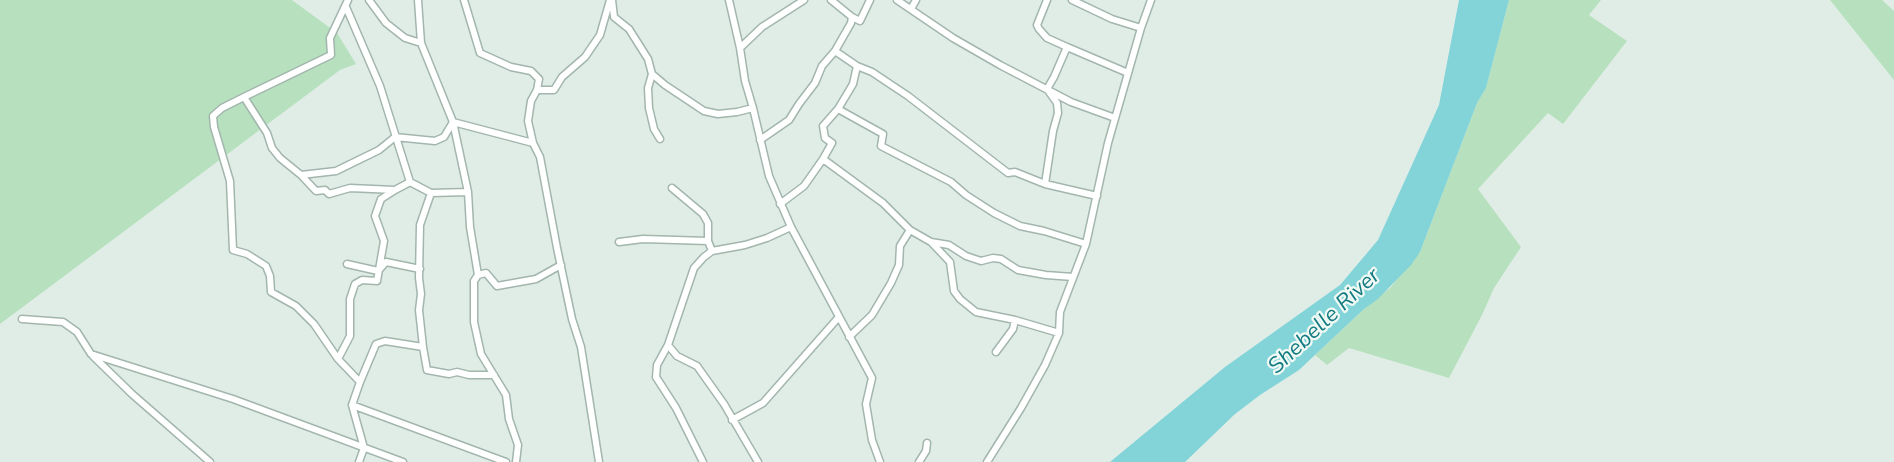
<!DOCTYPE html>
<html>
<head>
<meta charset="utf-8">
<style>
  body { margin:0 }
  canvas { display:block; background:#e0ede6 }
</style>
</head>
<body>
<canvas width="1894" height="462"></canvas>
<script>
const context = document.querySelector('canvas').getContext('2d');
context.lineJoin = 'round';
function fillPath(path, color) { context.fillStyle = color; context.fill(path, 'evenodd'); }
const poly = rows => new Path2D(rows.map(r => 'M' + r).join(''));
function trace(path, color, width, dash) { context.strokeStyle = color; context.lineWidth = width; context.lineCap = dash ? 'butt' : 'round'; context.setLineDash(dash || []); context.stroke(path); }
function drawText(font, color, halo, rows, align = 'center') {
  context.font = font + ' "Nunito Sans",sans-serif'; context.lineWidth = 4.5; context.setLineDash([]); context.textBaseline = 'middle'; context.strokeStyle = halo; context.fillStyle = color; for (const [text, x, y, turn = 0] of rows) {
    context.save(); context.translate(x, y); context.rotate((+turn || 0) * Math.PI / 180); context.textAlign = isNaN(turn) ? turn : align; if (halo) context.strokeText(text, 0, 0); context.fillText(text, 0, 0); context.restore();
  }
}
fillPath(poly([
  [0,0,292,0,337,33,356,64,340,70,0,324],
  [1509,0,1601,0,1589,15,1627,41,1563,124,1548,113,1478,189,1521,247,1494,288,1482,315,1449,378,1349,348,1327,365,1315,355,1364,309,1390,288,1420,252,1477,103,1486,88],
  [1830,0,1882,0,1894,11,1894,80]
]), '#b7e1be');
fillPath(poly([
  [1459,0,1509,0,1486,88,1477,103,1420,252,1411,265,1378,299,1364,309,1299,370,1260,395,1235,414,1185,462,1110,462,1225,367,1340,285,1378,240,1439,105]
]), '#82d4d9');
const street = poly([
  [369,0,386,23,405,38,421,43,453,122,533,143,540,157,557,248,572,319,581,347,599,462],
  [418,0,421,43],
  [464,0,480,53,511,67,531,71,539,79,537,90],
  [612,0,614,17,629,29,648,59,652,74,665,85,704,111,718,114,737,112,753,108],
  [729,0,740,48,745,81,753,108,769,176,791,227,872,378,866,404,872,440,880,462],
  [897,0,953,38,1000,65,1071,102,1115,118],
  [1072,0,1112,19,1141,28],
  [346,7,380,86,410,182],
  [911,9,916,0],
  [852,17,860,21,870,0],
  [1067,47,1128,73],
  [740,48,762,27,804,0],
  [835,51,857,66,872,72,908,96,1008,173,1015,172,1045,184,1097,196],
  [652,74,648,88,649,108,654,129,660,139],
  [244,97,267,133,272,148,280,158,301,175,316,191,325,190,329,194,350,188,395,190,410,182,431,193,468,192,470,227,478,275],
  [838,109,883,134,881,146,951,182,966,195,994,213,1020,226,1044,231,1086,244],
  [453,122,468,192],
  [760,140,789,120,799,104,815,83,822,66,835,51,851,23,852,17,831,0],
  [533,143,528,121,531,101,537,90,554,90,562,77,585,57,600,35,610,0],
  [823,159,883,203,910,230,931,242,949,245,966,256,981,261,993,258,1001,259,1018,270,1046,275,1073,277],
  [301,175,336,171,379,150,395,137,435,141,444,137,453,122],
  [1045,184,1053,131,1058,113,1057,103,1047,89,1054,77,1067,47,1047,38,1039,29,1037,25,1047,0],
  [672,188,703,214,708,223,708,241,712,251],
  [780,204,804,186,823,159,832,143,825,138,823,126,838,109,853,84,857,66],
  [619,242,643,239,708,241],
  [931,242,950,262,954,291,960,299,976,312,1015,320,1013,329,996,352],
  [347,264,378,271,386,262,420,269],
  [22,319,63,322,77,332,91,354,233,399,403,462],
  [1015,320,1059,333],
  [849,337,872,315,891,283,899,265,900,246,910,230],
  [668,345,677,356,697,366,724,404,758,462],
  [423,347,419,310,421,294,419,278,420,225,431,193],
  [93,356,132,394,210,462],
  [338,359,314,324,296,306,271,292,270,276,266,266,247,254,233,250,230,181,214,127,213,116,222,108,244,97,331,55,330,38,348,0],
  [360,382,338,359,350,336,350,299,355,284,362,280,377,281,384,241,375,216,381,199,395,190],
  [352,405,506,462],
  [732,420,763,403,838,318],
  [359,462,364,448,352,405,360,382,376,344,385,341,423,347,427,370,449,374,457,372,469,375,494,375],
  [516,462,518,445,509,419,506,395,481,354,474,322,474,281,478,275,486,273,497,286,536,279,561,265],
  [703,462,676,408,656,377,657,365,668,345,694,268,704,257,712,251,745,245,767,238,791,227],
  [919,462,926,451,927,443],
  [987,462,1021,408,1045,365,1059,333,1060,312,1086,244,1108,143,1141,28,1151,0]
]);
trace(street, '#a2b6ad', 9);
trace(street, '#fff', 6);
drawText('italic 22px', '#127b82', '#f1f9f4', [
  ["Shebelle River",1325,322,-43]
]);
</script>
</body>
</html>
